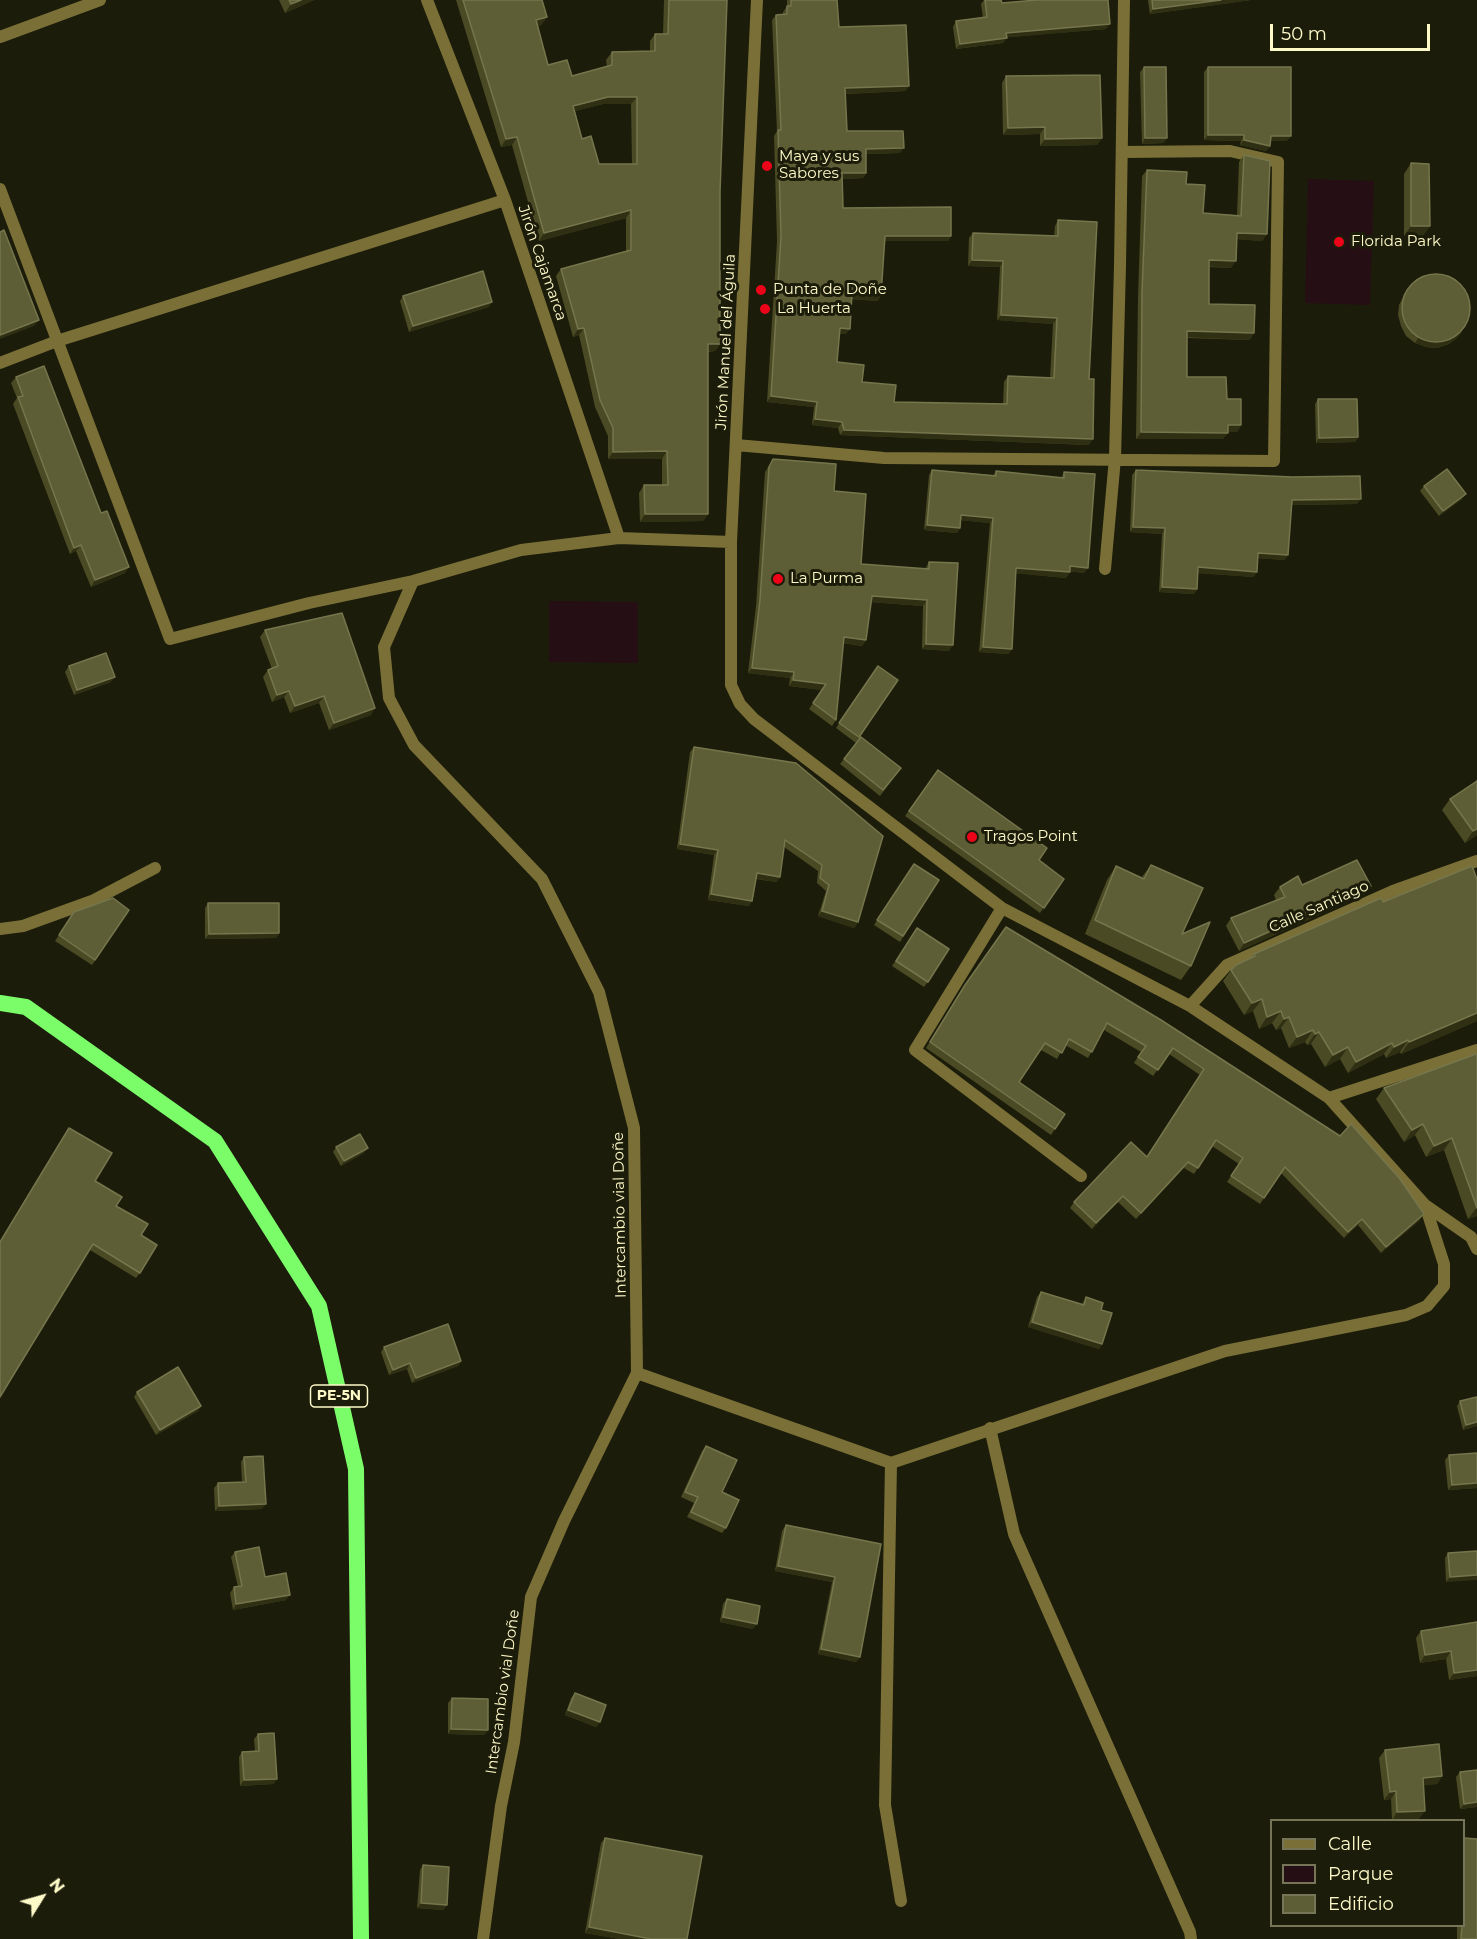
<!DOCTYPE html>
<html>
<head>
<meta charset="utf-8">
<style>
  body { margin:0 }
  #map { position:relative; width:1477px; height:1939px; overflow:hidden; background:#1c1c0b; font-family:Montserrat,sans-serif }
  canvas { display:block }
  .legend { position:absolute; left:1270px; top:1819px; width:195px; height:108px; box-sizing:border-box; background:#1c1c0b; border:2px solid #767557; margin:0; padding:8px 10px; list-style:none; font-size:18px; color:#fefac8 }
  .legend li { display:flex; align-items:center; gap:12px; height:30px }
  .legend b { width:30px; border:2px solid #767557 }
  .north { position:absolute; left:12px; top:1867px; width:60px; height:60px; -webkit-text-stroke:4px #1c1c0b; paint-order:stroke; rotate:53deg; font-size:16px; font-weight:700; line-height:24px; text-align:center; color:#fefac8 }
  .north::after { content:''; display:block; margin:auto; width:21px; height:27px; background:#fefac8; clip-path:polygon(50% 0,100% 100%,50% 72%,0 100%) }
  .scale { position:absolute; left:1270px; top:24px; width:160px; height:27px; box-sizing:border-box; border:3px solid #fefac8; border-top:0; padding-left:8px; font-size:18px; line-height:21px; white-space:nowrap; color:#fefac8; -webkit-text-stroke:4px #1c1c0b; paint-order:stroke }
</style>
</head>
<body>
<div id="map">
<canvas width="1477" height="1939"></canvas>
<ul class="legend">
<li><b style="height:8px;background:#7a7037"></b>Calle</li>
<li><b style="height:16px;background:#260f14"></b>Parque</li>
<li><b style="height:16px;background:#5d5d36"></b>Edificio</li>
</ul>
<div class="north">N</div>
<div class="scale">50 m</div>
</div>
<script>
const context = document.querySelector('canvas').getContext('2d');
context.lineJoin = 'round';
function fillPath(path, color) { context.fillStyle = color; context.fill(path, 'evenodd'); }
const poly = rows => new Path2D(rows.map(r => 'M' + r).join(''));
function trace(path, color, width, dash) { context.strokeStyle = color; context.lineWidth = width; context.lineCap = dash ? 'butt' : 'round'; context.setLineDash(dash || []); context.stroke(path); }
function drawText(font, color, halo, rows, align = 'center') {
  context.font = font + ' Montserrat,sans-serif'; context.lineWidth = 6; context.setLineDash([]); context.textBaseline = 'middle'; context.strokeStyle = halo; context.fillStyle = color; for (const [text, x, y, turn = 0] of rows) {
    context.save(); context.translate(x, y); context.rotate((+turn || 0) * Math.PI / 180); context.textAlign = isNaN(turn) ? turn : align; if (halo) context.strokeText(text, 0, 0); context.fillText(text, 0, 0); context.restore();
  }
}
fillPath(poly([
  [1308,179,1374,181,1370,305,1305,303],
  [549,601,638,602,638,663,549,662]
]), '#260f14');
trace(poly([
  [427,0,505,200,619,538],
  [757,0,731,542,731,685,740,704,754,719,1002,908,1190,1006,1329,1098,1425,1205,1471,1237,1477,1249],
  [0,37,100,0],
  [0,189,170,639,309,603,413,581,521,550,619,538,731,542],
  [0,363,57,341,505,200],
  [736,445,884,458,1274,461,1278,162,1230,151,1122,152],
  [1105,569,1115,458,1120,265,1124,0],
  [413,581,384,647,389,698,414,745,542,879,599,992,634,1128,637,1373,564,1521,531,1597,514,1742,501,1806,483,1939],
  [1002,908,915,1050,1081,1176],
  [0,929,23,926,92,901,155,868],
  [1190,1006,1227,965,1393,891,1477,861],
  [1329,1098,1477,1050],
  [637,1373,891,1463,1225,1351,1406,1315,1427,1306,1444,1286,1444,1264,1425,1205],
  [990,1428,1014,1534,1190,1932,1191,1939],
  [891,1463,885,1805,901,1901]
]), '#7a7037', 12);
trace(poly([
  [0,1003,26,1007,215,1141,319,1306,356,1469,361,1939]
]), '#7bfc69', 16);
fillPath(poly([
  [279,0,314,0,285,13],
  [456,0,542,0,547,17,541,25,538,26,548,65,572,76,607,67,606,60,612,52,650,52,650,41,655,34,663,34,664,0,727,0,720,192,720,344,715,351,708,352,708,514,703,521,640,522,639,493,644,485,662,485,662,459,608,459,608,436,595,407,579,335,573,337,556,276,561,269,626,251,626,218,539,241,512,145,501,147],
  [603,104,631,104,632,164,599,164,582,139,575,111],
  [787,0,837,0,839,27,909,86,905,91,845,94,847,131,900,153,866,154,866,173,863,178,842,179,843,208,951,236,948,241,885,241,878,301,851,299,846,334,839,334,837,362,862,382,894,402,1003,404,1004,382,1008,376,1050,378,1053,324,997,320,1000,267,968,266,969,238,973,233,1054,236,1055,226,1058,220,1089,379,1089,445,840,435,838,428,812,425,814,407,767,402,777,241,774,136,777,131,772,20,776,15,783,15,783,12,787,6],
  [984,0,1001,0,1002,3,1106,29,1007,37,1003,43,956,49,953,27,956,21,983,18,981,4],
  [1148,0,1251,0,1150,14],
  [1144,67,1164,143,1142,144,1140,72],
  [1208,67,1287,141,1270,141,1270,146,1266,151,1240,145,1241,141,1204,140,1204,72],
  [1006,76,1102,138,1097,145,1040,146,1040,134,1003,135,1002,83],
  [1244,155,1267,234,1262,241,1237,239,1231,268,1209,267,1209,304,1250,340,1187,338,1187,377,1227,399,1241,425,1237,432,1228,432,1223,439,1136,439,1138,298,1142,176,1147,170,1186,184,1203,213,1237,215,1239,162],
  [1411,163,1430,226,1422,237,1404,236,1404,174],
  [1407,290,1458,337,1449,344,1437,348,1426,347,1415,343,1406,336,1401,326,1398,315,1399,305,1404,295],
  [403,296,489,307,409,332,400,301],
  [16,377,101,513,125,573,91,587,76,551,70,554,13,404,17,398,11,383],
  [1318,399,1358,437,1355,442,1316,443,1315,404],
  [773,459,834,491,861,564,925,569,929,562,949,651,922,649,923,606,871,602,866,640,862,646,843,643,836,720,832,726,809,709,822,690,789,686,790,678,748,673,756,606,765,472],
  [932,470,993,475,996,471,1061,478,1064,472,1084,573,1070,571,1066,578,1015,573,1009,654,979,652,990,523,961,520,960,528,957,533,924,530,929,475],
  [1136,470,1357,504,1292,505,1285,560,1258,558,1254,577,1198,573,1197,589,1194,594,1159,592,1162,534,1130,532,1132,475],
  [1424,486,1462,499,1439,516,1420,491],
  [265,630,371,715,329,730,319,703,290,713,284,697,272,702,263,677,268,670,272,669,260,637],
  [69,666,111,682,74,695,65,672],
  [878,666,898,680,856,743,836,728],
  [861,737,901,768,880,796,840,764],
  [694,747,796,763,858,922,854,928,818,916,826,891,817,883,818,871,784,847,780,877,776,882,756,879,749,906,708,900,714,855,677,849,690,752],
  [938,770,1039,860,1064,879,1040,913,905,816],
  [1477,779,1477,835,1465,843,1442,810,1450,799,1474,784],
  [914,864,939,880,900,942,874,925],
  [1151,865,1182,934,1191,966,1181,980,1085,934,1107,880,1116,866,1141,878],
  [1477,879,1477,1021,1401,1054,1400,1052,1386,1058,1384,1054,1348,1073,1340,1059,1325,1067,1311,1044,1307,1045,1305,1042,1289,1048,1281,1028,1276,1030,1272,1023,1259,1029,1253,1011,1244,1015,1223,981,1231,970,1252,958,1254,954,1383,902],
  [1302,885,1371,886,1365,894,1239,951,1226,926,1231,918,1276,900,1274,895,1280,887],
  [208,903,279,933,276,938,205,939,205,908],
  [129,910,92,965,55,941,74,912],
  [1006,927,1420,1220,1381,1253,1358,1225,1344,1238,1281,1173,1260,1204,1227,1182,1239,1164,1212,1146,1194,1174,1184,1168,1136,1219,1118,1202,1092,1229,1070,1208,1074,1202,1147,1157,1200,1075,1169,1054,1153,1076,1134,1063,1141,1052,1104,1030,1088,1058,1065,1045,1057,1059,1041,1050,1019,1082,1065,1114,1051,1135,926,1048,961,991],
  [917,928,928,982,924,987,892,966],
  [1477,1056,1477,1216,1468,1219,1444,1150,1426,1157,1415,1135,1404,1142,1376,1099,1384,1088],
  [336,1147,364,1153,341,1166,333,1152],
  [95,1181,141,1235,140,1273,136,1278,90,1250],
  [1041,1292,1082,1304,1086,1297,1101,1310,1102,1344,1099,1349,1028,1327,1037,1297],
  [384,1347,461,1361,458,1366,412,1383,407,1369,389,1375,381,1352],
  [137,1392,201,1406,198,1411,156,1435,134,1397],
  [1460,1401,1477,1426,1463,1430,1457,1406],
  [706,1446,722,1492,726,1528,722,1533,687,1517,694,1503,681,1497,702,1451],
  [1477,1453,1477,1488,1448,1490,1445,1460,1449,1455],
  [244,1457,262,1509,215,1511,214,1488,218,1483,242,1482,241,1462],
  [786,1525,881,1544,860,1657,856,1662,818,1654,832,1582,775,1571,782,1531],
  [1477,1551,1446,1582,1445,1558,1448,1553],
  [235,1552,286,1600,233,1610,230,1593,234,1587,238,1587,231,1557],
  [727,1599,753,1629,720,1622,723,1604],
  [1477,1622,1477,1676,1449,1680,1446,1659,1420,1663,1416,1638,1421,1631],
  [575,1693,600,1722,596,1727,565,1715,571,1698],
  [452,1698,488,1730,484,1735,448,1734,448,1703],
  [258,1734,277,1779,273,1784,240,1786,239,1757,242,1752,255,1751,254,1739],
  [1385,1750,1442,1776,1437,1784,1424,1785,1419,1819,1392,1820,1391,1799,1384,1800,1379,1758],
  [1477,1770,1477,1807,1460,1809,1456,1777,1460,1772],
  [605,1838,687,1939,620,1939,585,1933,601,1843],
  [423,1865,447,1905,443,1910,417,1908,420,1870],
  [1457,1926,1464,1926,1477,1939,1457,1939]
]), '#4a4a24');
fillPath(poly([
  [301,0,314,0,285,13,291,4],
  [1221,0,1251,0,1150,14,1153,9],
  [547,17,541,25,531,28,536,20],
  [1110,24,1106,29,1002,38,1006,33],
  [1007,38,1003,43,956,49,960,44],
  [909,86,905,91,841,94,845,88],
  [608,97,637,97,631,104,603,104,568,113,573,106],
  [1045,127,1040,134,1003,135,1008,128],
  [1208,135,1244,135,1241,141,1204,140],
  [1271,136,1291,136,1287,141,1267,141],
  [517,137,512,145,501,147,506,139],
  [1102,138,1097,145,1040,146,1045,139],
  [1145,138,1167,138,1164,143,1142,144],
  [1244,140,1270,146,1266,151,1240,145],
  [904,148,900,153,862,154,866,149],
  [842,173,866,173,863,178,838,179],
  [631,210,626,218,539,241,544,233],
  [1411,226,1430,226,1422,237,1404,236],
  [1237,233,1267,234,1262,241,1233,239],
  [885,236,951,236,948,241,881,241],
  [972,260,1003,261,1000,267,968,266],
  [1209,260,1236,261,1231,268,1204,266],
  [852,293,881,295,878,301,848,299],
  [492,302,489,307,409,332,413,326],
  [1001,315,1057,318,1053,324,997,320],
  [39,320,34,326,0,339,0,335],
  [584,328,579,335,573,337,578,329],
  [840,328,850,329,846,334,836,334],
  [1187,331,1254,333,1250,340,1183,337],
  [1462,332,1458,337,1449,344,1437,348,1426,347,1415,343,1418,338],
  [708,344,720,344,715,351,703,352],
  [771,396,817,402,814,407,767,402],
  [815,419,842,422,838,428,812,425],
  [1228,425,1241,425,1237,432,1223,432],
  [844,430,1093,439,1089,445,840,435],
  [1141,432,1228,433,1223,439,1136,439],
  [1358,437,1355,442,1316,443,1319,438],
  [667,451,662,459,608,459,613,452],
  [1466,494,1462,499,1439,516,1443,511],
  [1361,499,1357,504,1289,505,1292,500],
  [645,514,708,514,703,521,640,522],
  [961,515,993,518,990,523,957,520],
  [927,525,960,528,957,533,924,530],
  [1133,527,1165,528,1162,534,1130,532],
  [81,545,76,551,70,554,74,548],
  [1258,553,1288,555,1285,560,1254,558],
  [1070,566,1088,568,1084,573,1067,571],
  [129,567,125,573,91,587,95,580],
  [1198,567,1257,572,1254,577,1194,573],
  [1016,568,1070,572,1066,578,1012,573],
  [1162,587,1197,589,1194,594,1159,592],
  [872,596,927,600,923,606,868,602],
  [844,637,866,640,862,646,840,642],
  [926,644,953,645,949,651,922,649],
  [983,647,1012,649,1009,654,979,652],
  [752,668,794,672,790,678,748,673],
  [115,677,111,682,74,695,77,690],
  [793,680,826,684,822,690,789,686],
  [289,691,284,697,272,702,277,695],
  [324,696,319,703,290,713,295,706],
  [375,708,371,715,329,730,334,723],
  [1477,829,1477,835,1465,843,1473,831],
  [680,844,718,850,714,855,677,849],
  [757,873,780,877,776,882,753,878],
  [1371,886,1365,894,1239,951,1244,943],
  [711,894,752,901,749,906,708,900],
  [822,911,858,922,854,928,818,916],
  [279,933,276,938,205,939,209,934],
  [1262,999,1253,1011,1244,1015,1252,1003],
  [1281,1011,1272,1023,1259,1029,1267,1017],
  [1477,1013,1477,1021,1401,1054,1409,1042],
  [1289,1017,1281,1028,1276,1030,1284,1019],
  [1313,1030,1305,1042,1289,1048,1297,1037],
  [1319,1032,1311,1044,1307,1045,1315,1034],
  [1408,1040,1400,1052,1386,1058,1394,1047],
  [1392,1043,1384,1054,1348,1073,1356,1062],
  [1348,1047,1340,1059,1325,1067,1333,1055],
  [1423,1124,1415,1135,1404,1142,1412,1130],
  [1452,1138,1444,1150,1426,1157,1434,1146],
  [368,1148,364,1153,341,1166,344,1161],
  [1188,1162,1184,1168,1136,1219,1141,1213],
  [1123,1196,1118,1202,1092,1229,1096,1223],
  [1477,1207,1477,1216,1468,1219],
  [1424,1214,1420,1220,1381,1253,1386,1247],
  [1362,1219,1358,1225,1344,1238,1348,1232],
  [1032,1322,1102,1344,1099,1349,1028,1327],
  [461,1361,458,1366,412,1383,416,1378],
  [410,1363,407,1369,389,1375,393,1370],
  [201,1406,198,1411,156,1435,160,1430],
  [1477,1422,1477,1426,1463,1430,1466,1425],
  [1477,1483,1477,1488,1448,1490,1452,1485],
  [266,1504,262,1509,215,1511,219,1506],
  [778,1566,835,1577,832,1582,775,1571],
  [1477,1575,1477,1580,1446,1582,1450,1577],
  [290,1595,286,1600,233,1610,236,1604],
  [723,1617,757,1624,753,1629,720,1622],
  [821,1649,860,1657,856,1662,818,1654],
  [1451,1651,1446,1659,1420,1663,1425,1655],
  [1477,1670,1477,1676,1449,1680,1454,1673],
  [568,1710,600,1722,596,1727,565,1715],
  [451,1729,488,1730,484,1735,448,1734],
  [1442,1776,1437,1784,1418,1786,1423,1778],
  [277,1779,273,1784,240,1786,244,1780],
  [1396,1791,1391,1799,1384,1800,1390,1792],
  [1477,1802,1477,1807,1460,1809,1464,1804],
  [1425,1811,1419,1819,1392,1820,1397,1812],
  [421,1903,447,1905,443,1910,417,1908],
  [589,1927,651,1939,620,1939,585,1933]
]), '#2f3013');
const building = poly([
  [289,0,301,0,291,4,289,0],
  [463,0,542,0,547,17,536,20,548,65,567,60,572,76,612,65,612,52,655,51,655,34,668,34,669,0,727,0,720,192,720,344,708,344,708,514,645,514,644,485,668,485,667,451,613,452,613,428,600,400,584,328,578,329,561,269,631,250,631,210,544,233,517,137,506,139,463,0],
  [608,97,637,97,637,164,599,164,591,136,582,139,573,106,608,97],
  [791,0,837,0,839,27,906,25,909,86,845,88,847,131,903,131,904,148,866,149,866,173,842,173,843,208,951,207,951,236,885,236,881,295,852,293,850,329,840,328,837,362,864,365,862,382,896,385,894,402,1007,404,1008,376,1054,378,1057,318,1001,315,1003,261,972,260,973,233,1058,236,1058,220,1097,222,1089,379,1094,379,1093,439,844,430,842,422,815,419,817,402,771,396,781,236,778,130,781,130,776,15,787,14,787,6,791,6,791,0],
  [985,0,1001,0,1002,3,1037,0,1108,0,1110,24,1006,33,1007,38,960,44,956,21,987,17,985,0],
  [1152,0,1221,0,1153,9,1152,0],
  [1144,67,1166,67,1167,138,1145,138,1144,67],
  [1208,67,1291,67,1291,136,1271,136,1270,146,1244,140,1244,135,1208,135,1208,67],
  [1100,75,1102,138,1045,139,1045,127,1008,128,1006,76,1100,75],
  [1244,155,1270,161,1267,234,1237,233,1236,261,1209,260,1209,304,1255,305,1254,333,1187,331,1187,377,1226,377,1227,399,1241,399,1241,425,1228,425,1228,433,1141,432,1142,292,1147,170,1187,172,1186,184,1205,185,1203,213,1241,216,1244,155],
  [1411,163,1429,164,1430,226,1411,226,1411,163],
  [4,230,39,320,0,335,0,232,4,230],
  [483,271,492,302,413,326,403,296,483,271],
  '1402 308a34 34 0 1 1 68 0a34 34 0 1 1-68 0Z',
  [44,366,101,513,107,511,129,567,95,580,81,545,74,548,18,397,23,396,16,377,44,366],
  [1318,399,1357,399,1358,437,1319,438,1318,399],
  [773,459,836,464,834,491,866,494,861,564,929,569,929,562,958,563,953,645,926,644,927,600,872,596,866,640,844,637,836,720,813,703,826,684,793,680,794,672,752,668,760,600,769,467,773,459],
  [1447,469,1466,494,1443,511,1424,486,1447,469],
  [932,470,996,476,996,471,1064,478,1064,472,1095,474,1088,568,1070,566,1070,572,1016,568,1012,649,983,647,993,518,961,515,960,528,927,525,932,470],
  [1136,470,1292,477,1360,476,1361,499,1292,500,1288,555,1258,553,1257,572,1198,567,1197,589,1162,587,1165,528,1133,527,1136,470],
  [342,613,375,708,334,723,324,696,295,706,289,691,277,695,268,670,278,666,265,630,342,613],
  [106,653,115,677,77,690,69,666,106,653],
  [878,666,898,680,859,737,839,723,878,666],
  [861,737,901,768,883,790,844,759,861,737],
  [694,747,796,763,883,836,858,922,822,911,829,885,820,878,822,865,785,840,780,877,757,873,752,901,711,894,718,850,680,844,694,747],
  [938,770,1047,848,1039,860,1064,879,1044,908,909,811,938,770],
  [1477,781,1477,829,1473,831,1450,799,1477,781],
  [1357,860,1371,886,1244,943,1231,918,1285,897,1280,887,1298,876,1302,885,1357,860],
  [914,864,939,880,903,936,877,920,914,864],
  [1151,865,1203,888,1182,934,1210,922,1191,966,1095,920,1116,866,1144,879,1151,865],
  [1472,866,1477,879,1477,1013,1409,1042,1408,1040,1394,1047,1392,1043,1356,1062,1348,1047,1333,1055,1319,1032,1315,1034,1313,1030,1297,1037,1289,1017,1284,1019,1281,1011,1267,1017,1262,999,1252,1003,1231,970,1236,965,1255,956,1254,954,1381,898,1383,902,1472,866],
  [113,898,129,910,95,960,59,935,74,912,113,898],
  [208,903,279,903,279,933,209,934,208,903],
  [1006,927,1161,1020,1340,1136,1351,1124,1400,1179,1424,1214,1386,1247,1362,1219,1348,1232,1285,1167,1264,1198,1231,1176,1243,1158,1216,1140,1198,1168,1188,1162,1141,1213,1123,1196,1096,1223,1074,1202,1131,1142,1147,1157,1204,1069,1173,1048,1158,1070,1138,1057,1146,1046,1107,1023,1092,1052,1069,1039,1062,1053,1045,1043,1019,1082,1065,1114,1055,1129,930,1042,965,985,1006,927],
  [917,928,949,949,928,982,896,961,917,928],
  [1476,1054,1477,1056,1477,1208,1452,1138,1434,1146,1423,1124,1412,1130,1384,1088,1476,1054],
  [69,1128,112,1153,95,1181,122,1197,116,1206,148,1224,141,1235,157,1245,140,1273,93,1244,0,1397,0,1242,69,1128],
  [360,1134,368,1148,344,1161,336,1147,360,1134],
  [1041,1292,1084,1305,1086,1297,1103,1303,1101,1310,1112,1313,1102,1344,1032,1322,1041,1292],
  [448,1324,461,1361,416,1378,410,1363,393,1370,384,1347,448,1324],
  [178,1367,201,1406,160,1430,137,1392,178,1367],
  [1477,1397,1477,1422,1466,1425,1460,1401,1477,1397],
  [706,1446,737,1460,722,1492,739,1500,726,1528,691,1512,698,1497,685,1492,706,1446],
  [1477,1453,1477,1483,1452,1485,1449,1455,1477,1453],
  [263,1456,266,1504,219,1506,218,1483,246,1482,244,1457,263,1456],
  [786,1525,881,1544,860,1657,821,1649,835,1577,778,1566,786,1525],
  [259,1547,265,1577,286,1573,290,1595,236,1604,234,1587,242,1586,235,1552,259,1547],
  [1477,1551,1477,1575,1450,1577,1448,1553,1477,1551],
  [727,1599,760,1606,757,1624,723,1617,727,1599],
  [1477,1622,1477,1670,1454,1673,1451,1651,1425,1655,1421,1631,1477,1622],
  [575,1693,606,1705,600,1722,568,1710,575,1693],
  [452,1698,488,1699,488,1730,451,1729,452,1698],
  [274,1733,277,1779,244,1780,242,1752,259,1751,258,1734,274,1733],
  [1439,1744,1442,1776,1423,1778,1425,1811,1397,1812,1396,1791,1390,1792,1385,1750,1439,1744],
  [1477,1770,1477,1802,1464,1804,1460,1772,1477,1770],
  [605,1838,702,1856,687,1939,651,1939,589,1927,605,1838],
  [1464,1838,1477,1839,1477,1939,1461,1939,1462,1926,1464,1926,1464,1838],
  [423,1865,449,1867,447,1905,421,1903,423,1865]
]);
fillPath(building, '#5d5d36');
trace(building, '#76764d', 1.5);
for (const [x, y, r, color] of [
  [767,166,6,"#ed0419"],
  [1339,242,6,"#ed0419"],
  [761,290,6,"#ed0419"],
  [765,309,6,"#ed0419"],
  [778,579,6,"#ed0419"],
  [972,837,6,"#ed0419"]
]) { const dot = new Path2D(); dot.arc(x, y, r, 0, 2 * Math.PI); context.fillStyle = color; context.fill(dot); trace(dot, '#1c1c0b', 2); }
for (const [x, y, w] of [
  [339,1396,57]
]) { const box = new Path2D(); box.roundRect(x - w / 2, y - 11, w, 22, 4.5); context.fillStyle = '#1c1c0b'; context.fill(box); trace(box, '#fefac8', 1.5); }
drawText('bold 14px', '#fefac8', null, [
  ["PE-5N",339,1396]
]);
drawText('15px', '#fefac8', '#1c1c0b', [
  ["Maya y sus",779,157],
  ["Sabores",779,174],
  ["Florida Park",1351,242],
  ["Punta de Doñe",773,290],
  ["La Huerta",777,309],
  ["La Purma",790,579],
  ["Tragos Point",984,837]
], 'left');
drawText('15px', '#fefac8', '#1c1c0b', [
  ["Jirón Cajamarca",542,263,71],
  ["Jirón Manuel del Águila",726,342,-87],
  ["Calle Santiago",1319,907,-24],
  ["Intercambio vial Doñe",620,1215,-91],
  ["Intercambio vial Doñe",503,1692,-82]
]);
</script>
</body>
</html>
